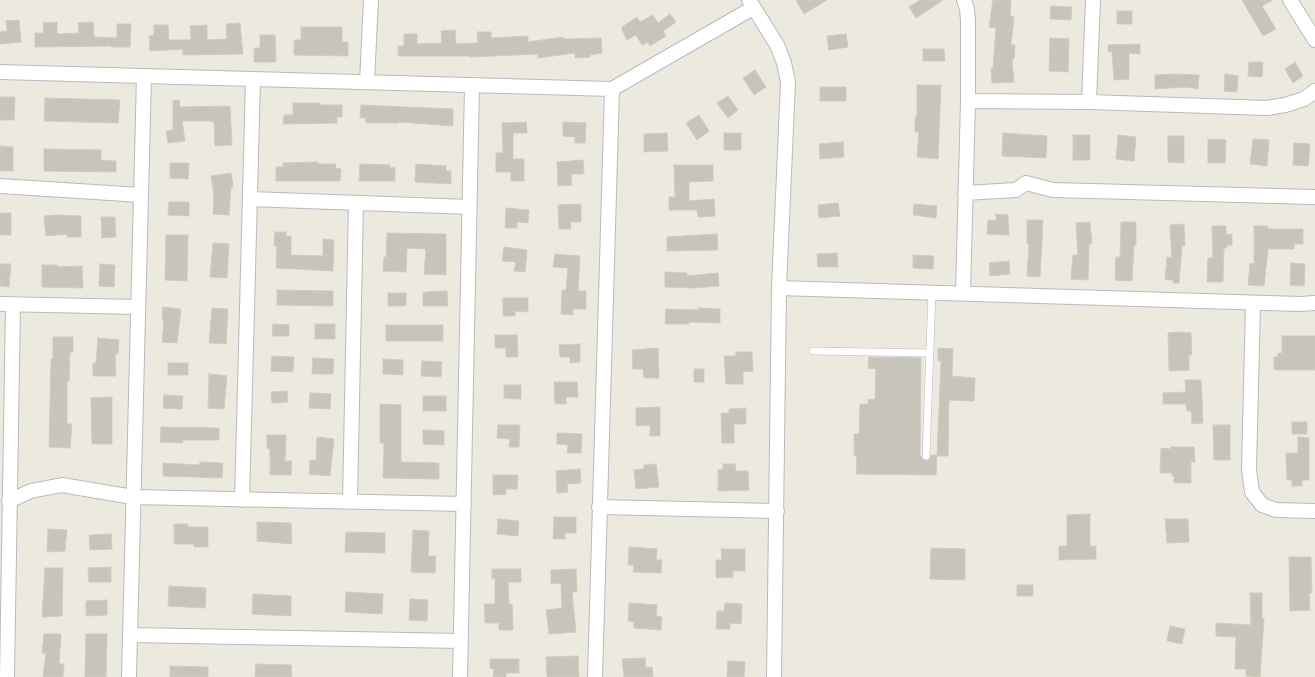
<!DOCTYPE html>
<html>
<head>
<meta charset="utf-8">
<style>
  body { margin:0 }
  canvas { display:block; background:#eceadf }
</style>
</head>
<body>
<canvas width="1315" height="677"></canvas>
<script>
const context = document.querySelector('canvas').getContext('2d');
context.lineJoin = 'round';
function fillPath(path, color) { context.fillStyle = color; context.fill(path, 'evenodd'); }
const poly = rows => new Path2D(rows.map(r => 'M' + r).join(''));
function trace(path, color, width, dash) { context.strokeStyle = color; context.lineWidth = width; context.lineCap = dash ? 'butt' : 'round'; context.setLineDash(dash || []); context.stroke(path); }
const building = poly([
  [796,0,827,0,804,14,796,0],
  [920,0,943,0,916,18,909,7,920,0],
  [993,0,1011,0,1010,16,1014,17,1011,45,1015,45,1014,59,1012,59,1014,82,992,83,991,68,993,68,996,28,989,27,993,0],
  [1242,0,1273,0,1262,6,1276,29,1263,36,1242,0],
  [1051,6,1072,7,1071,20,1050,19,1051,6],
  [1117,11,1132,11,1132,24,1117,24,1117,11],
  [670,14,676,22,663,31,666,36,650,46,648,42,642,45,636,35,627,40,622,30,622,27,637,17,640,22,653,15,658,23,670,14],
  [19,20,21,42,0,44,0,32,7,31,6,21,19,20],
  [57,22,57,34,79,33,78,23,93,22,94,37,117,38,117,24,131,24,130,47,111,47,111,46,35,47,35,33,44,33,43,23,57,22],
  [240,23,243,54,183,55,183,49,150,51,149,36,154,35,154,25,168,25,169,40,191,40,190,26,207,25,207,40,227,39,226,24,240,23],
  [301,27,342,27,342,42,348,42,348,56,294,55,294,40,301,40,301,27],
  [455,30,456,44,478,43,477,32,491,32,491,38,528,36,528,42,563,37,564,39,601,38,602,53,590,55,590,57,575,58,575,53,538,58,538,54,470,57,470,56,398,56,398,46,404,46,404,34,417,34,417,44,442,43,441,31,455,30],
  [846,34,848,47,829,50,827,36,846,34],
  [260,35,275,35,276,62,254,62,254,48,260,48,260,35],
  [1050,38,1069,39,1068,72,1049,71,1050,38],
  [1140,44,1140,54,1129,53,1129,79,1114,80,1112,52,1108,52,1108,45,1140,44],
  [923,49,944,49,945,61,923,61,923,49],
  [1249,62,1263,62,1262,77,1248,76,1249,62],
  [1295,62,1303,76,1293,83,1285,69,1295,62],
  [755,70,766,87,754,95,743,78,755,70],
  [1173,74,1199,75,1198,89,1185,87,1155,89,1155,75,1173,74],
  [1225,74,1238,76,1237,92,1224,91,1225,74],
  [917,85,941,85,938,159,917,157,919,132,915,132,915,117,917,117,917,85],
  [820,87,846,87,846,101,820,101,820,87],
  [728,96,738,110,728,118,717,103,728,96],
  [0,97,15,97,14,120,0,120,0,97],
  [45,98,120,100,118,123,44,121,45,98],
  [179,100,180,107,230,106,232,145,215,146,214,122,210,121,182,121,185,141,168,143,166,131,173,130,173,101,179,100],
  [293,103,320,103,320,105,342,105,342,117,337,117,337,123,283,124,284,115,293,115,293,103],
  [361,105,453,109,453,126,398,122,398,123,366,123,366,118,360,118,361,105],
  [699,115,709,131,697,140,686,123,699,115],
  [526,122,527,133,513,133,513,159,524,159,524,181,511,181,511,172,496,172,496,153,503,153,502,123,526,122],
  [563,122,586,123,585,143,575,143,575,137,563,136,563,122],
  [667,133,668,151,644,152,644,134,667,133],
  [724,133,741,133,741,150,724,150,724,133],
  [1003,133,1047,136,1046,158,1002,156,1003,133],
  [1073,135,1090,135,1090,160,1073,160,1073,135],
  [1118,135,1136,137,1134,161,1116,159,1118,135],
  [1168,136,1184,136,1184,163,1168,162,1168,136],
  [1208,139,1226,140,1225,163,1208,163,1208,139],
  [1253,139,1269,140,1267,166,1250,164,1253,139],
  [843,142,844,157,820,159,819,144,843,142],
  [1294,143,1310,144,1308,166,1293,165,1294,143],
  [0,146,13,147,13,171,0,171,0,146],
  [44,149,101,150,101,160,116,161,116,172,44,171,44,149],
  [583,160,584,174,571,174,572,185,558,186,557,162,583,160],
  [318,162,318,164,336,164,335,168,341,169,340,181,276,181,276,167,283,167,283,163,318,162],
  [170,163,189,163,188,179,170,178,170,163],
  [360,164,390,165,390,168,395,167,395,181,359,181,360,164],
  [416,164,446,166,446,171,451,171,451,184,415,182,416,164],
  [674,165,713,165,713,181,689,182,689,201,714,199,715,216,698,217,697,210,669,210,669,197,675,197,674,165],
  [231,173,233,187,231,187,229,215,213,214,214,196,211,176,231,173],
  [169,202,189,202,189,216,168,215,169,202],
  [838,203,840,216,819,218,818,205,838,203],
  [581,204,581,222,570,222,571,229,559,229,558,205,581,204],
  [914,204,937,206,936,218,913,215,914,204],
  [506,208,529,210,528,223,517,222,517,228,505,228,506,208],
  [0,213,11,213,11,235,0,235,0,213],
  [996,214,1008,215,1009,235,987,234,988,220,996,221,996,214],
  [56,215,81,216,81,237,67,237,67,234,46,236,44,216,56,215],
  [101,217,115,217,116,237,102,238,101,217],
  [1027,220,1043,220,1040,277,1027,276,1029,244,1027,244,1027,220],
  [1090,222,1092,244,1089,244,1088,280,1071,279,1073,255,1078,255,1076,223,1090,222],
  [1121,222,1136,222,1136,245,1134,245,1132,281,1115,280,1116,257,1120,257,1121,222],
  [1184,224,1185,245,1182,246,1179,283,1173,283,1173,280,1165,279,1167,257,1172,258,1170,225,1184,224],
  [1212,226,1226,226,1226,235,1232,234,1232,245,1227,245,1227,248,1224,248,1223,282,1207,282,1208,258,1213,258,1212,226],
  [1254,226,1268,226,1268,229,1303,229,1303,244,1294,244,1294,249,1268,249,1264,286,1248,285,1250,263,1254,264,1254,226],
  [275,232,286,232,286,236,291,236,291,255,323,256,323,239,334,240,333,271,276,268,277,246,274,246,275,232],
  [387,233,446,234,446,275,424,274,426,249,407,248,406,272,383,271,384,257,386,257,387,233],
  [717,234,718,250,667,251,667,237,717,234],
  [166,235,188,235,187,281,165,280,166,235],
  [213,243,229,244,227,278,210,277,213,243],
  [504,247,527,250,525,272,514,271,516,262,502,261,504,247],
  [837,253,838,267,818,267,817,254,837,253],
  [555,254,580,256,578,291,586,291,586,309,573,309,573,315,561,314,562,290,566,290,568,268,553,267,555,254],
  [913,255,934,256,933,269,913,268,913,255],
  [1009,261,1010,274,990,276,989,263,1009,261],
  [1291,263,1305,264,1304,286,1290,285,1291,263],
  [0,264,11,264,9,287,0,286,0,264],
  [100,264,115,265,114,287,99,286,100,264],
  [42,265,57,265,57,267,82,266,83,288,42,287,42,265],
  [665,272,687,273,687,276,718,273,719,286,693,288,665,287,665,272],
  [277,290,333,291,333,306,277,305,277,290],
  [447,291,448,306,423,306,423,293,425,292,447,291],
  [388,293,406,293,406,306,388,306,388,293],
  [503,298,528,298,528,312,515,311,515,316,503,316,503,298],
  [163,307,181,309,177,343,162,342,164,320,162,320,163,307],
  [212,308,228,309,226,344,209,343,212,308],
  [698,308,720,309,720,323,689,322,689,324,665,324,666,309,698,310,698,308],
  [273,324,289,325,289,336,272,336,273,324],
  [315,324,335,324,335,339,315,339,315,324],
  [386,325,443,325,443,341,386,341,386,325],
  [1179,332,1191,333,1192,355,1189,355,1189,370,1169,371,1168,333,1179,332],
  [495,335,517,335,518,357,506,357,506,348,495,348,495,335],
  [1282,336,1315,336,1315,370,1274,370,1274,357,1278,357,1278,353,1282,353,1282,336],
  [53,337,73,337,73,352,70,352,69,381,67,381,67,424,72,424,70,448,49,447,51,359,53,359,53,337],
  [98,338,119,340,118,354,115,354,116,376,93,376,93,363,96,363,98,338],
  [580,344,580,362,570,363,570,357,560,357,559,345,580,344],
  [658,348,659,378,644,378,643,369,633,369,632,350,658,348],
  [938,348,953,349,952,376,975,378,974,401,949,400,948,456,937,456,941,361,938,361,938,348],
  [736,352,752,352,753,371,743,372,743,384,726,384,724,356,736,356,736,352],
  [272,356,294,357,293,372,271,371,272,356],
  [869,357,921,358,920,455,923,460,926,461,930,459,931,455,937,455,936,475,856,474,857,456,854,456,854,434,859,434,860,404,868,404,868,399,875,400,876,369,868,368,869,357],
  [313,358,334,359,333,374,312,374,313,358],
  [383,359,403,360,403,375,383,374,383,359],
  [422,361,442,362,441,377,421,376,422,361],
  [168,363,188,363,188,375,168,375,168,363],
  [694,369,704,369,704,382,694,382,694,369],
  [209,374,227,376,224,409,208,408,209,374],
  [1185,380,1201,380,1203,423,1192,424,1191,411,1187,411,1186,404,1163,404,1163,393,1186,392,1185,380],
  [554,382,577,382,578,397,566,397,566,404,555,404,554,382],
  [504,385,521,385,521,399,504,398,504,385],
  [287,391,288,402,272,403,271,392,287,391],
  [310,393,331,394,330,409,309,408,310,393],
  [164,395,183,396,182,409,163,408,164,395],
  [423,396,446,396,446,411,423,411,423,396],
  [112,397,112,444,92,444,91,398,112,397],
  [380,404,401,405,401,462,439,463,439,479,383,478,384,443,380,443,380,404],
  [660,407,660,436,650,436,650,425,636,426,636,408,660,407],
  [746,408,746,424,734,424,734,443,722,443,721,413,729,413,729,409,746,408],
  [1292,422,1307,422,1307,434,1292,434,1292,422],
  [498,425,520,425,519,447,509,447,510,439,497,438,498,425],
  [1213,425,1230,425,1230,460,1214,460,1213,425],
  [161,427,219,428,219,440,183,440,183,443,160,442,161,427],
  [423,430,444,431,444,445,423,444,423,430],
  [557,433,582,434,581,453,567,453,568,445,557,444,557,433],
  [267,435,286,435,285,461,292,461,291,475,270,475,270,449,267,448,267,435],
  [317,437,334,439,330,476,309,474,310,460,316,460,317,437],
  [1298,437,1309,438,1309,480,1302,480,1302,486,1292,486,1292,480,1287,480,1286,453,1298,453,1298,437],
  [1171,447,1194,447,1195,462,1191,462,1191,483,1174,483,1174,476,1172,476,1172,473,1160,473,1161,448,1171,449,1171,447],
  [200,462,223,463,222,478,163,476,163,463,200,465,200,462],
  [656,464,659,487,636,489,634,470,644,469,644,465,656,464],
  [723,464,735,464,736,471,748,471,749,490,718,491,718,470,723,469,723,464],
  [580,469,581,483,567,484,568,492,557,493,556,471,580,469],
  [493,475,518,475,517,489,506,489,506,494,493,495,493,475],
  [1090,514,1090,546,1096,546,1096,559,1059,560,1059,546,1067,546,1067,515,1090,514],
  [554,517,576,517,576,533,565,533,565,539,553,539,554,517],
  [498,519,519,521,518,536,497,534,498,519],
  [1165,519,1188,519,1189,542,1167,543,1165,519],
  [257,522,291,523,292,544,257,541,257,522],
  [174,524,188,524,188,527,208,527,208,547,194,547,194,544,174,544,174,524],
  [48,529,67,530,65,551,47,552,48,529],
  [413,530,429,531,428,556,436,556,435,573,411,572,413,530],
  [346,532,385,533,385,553,345,552,346,532],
  [111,534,112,549,90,550,89,535,111,534],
  [629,547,657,549,656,560,662,560,661,573,633,572,634,565,628,565,629,547],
  [931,548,965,549,965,580,930,579,931,548],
  [721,549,745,549,745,571,733,571,733,577,716,578,716,560,722,560,721,549],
  [1289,557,1311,557,1312,593,1309,593,1310,610,1290,611,1289,557],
  [111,567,111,582,89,582,88,568,111,567],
  [45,568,63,568,62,616,42,617,45,568],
  [492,569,521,569,521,582,508,582,509,604,512,604,513,630,499,630,499,623,485,623,484,604,495,604,495,578,492,579,492,569],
  [576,569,577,592,572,592,576,632,549,634,546,610,562,608,561,583,551,584,551,570,576,569],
  [1017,585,1033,585,1033,596,1017,596,1017,585],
  [169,586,206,588,205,608,168,606,169,586],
  [346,592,383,594,382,614,345,612,346,592],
  [1250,593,1262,593,1262,619,1264,619,1260,677,1246,676,1246,669,1235,669,1236,637,1216,636,1216,623,1251,625,1250,593],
  [253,594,291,596,291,616,252,614,253,594],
  [410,599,428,600,427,621,409,620,410,599],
  [107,600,107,615,86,616,86,601,107,600],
  [629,603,657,605,656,616,662,617,661,630,634,628,634,622,628,621,629,603],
  [725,603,742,604,741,624,730,623,730,629,716,629,717,611,724,611,725,603],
  [1170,626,1185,629,1182,644,1167,641,1170,626],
  [44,634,61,634,59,664,64,664,63,677,43,677,46,653,42,653,44,634],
  [86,634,107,634,106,677,85,677,86,634],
  [578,656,579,677,547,677,546,657,578,656],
  [645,658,646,668,652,667,653,677,624,677,622,659,645,658],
  [490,659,519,659,519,673,506,673,506,677,493,677,494,669,490,668,490,659],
  [728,661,745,662,744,677,727,677,728,661],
  [256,664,291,665,292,677,255,677,256,664],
  [170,666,208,667,208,677,170,677,170,666]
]);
fillPath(building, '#c7c4bc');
trace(building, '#d1cbbe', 1);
const lane = poly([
  [813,351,930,353],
  [926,456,932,293]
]);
const street = poly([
  [749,0,777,45,784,63,788,82,779,288,774,677],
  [1290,0,1315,40],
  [0,72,612,89],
  [367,82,371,0],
  [968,101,1089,102,1267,108,1285,105,1304,99,1315,91],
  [1089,102,1093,0],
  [0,186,141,195],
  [965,193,1016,190,1026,183,1053,190,1315,197],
  [250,199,470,207],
  [779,288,1300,304,1315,303],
  [963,293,968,101,968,21,967,9,964,0],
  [1253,303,1249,470,1252,492,1262,505,1276,510,1315,511],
  [0,304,138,307],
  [242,500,253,79],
  [9,501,31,491,62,485,133,497,464,504],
  [350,501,356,203],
  [599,507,777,511],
  [130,635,461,641],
  [7,677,13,304],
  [129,677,144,76],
  [460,677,472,85],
  [595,677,612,89,753,8]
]);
trace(lane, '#b7babf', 8);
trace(street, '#b7babf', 16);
trace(lane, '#fff', 7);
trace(street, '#fff', 14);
</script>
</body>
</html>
